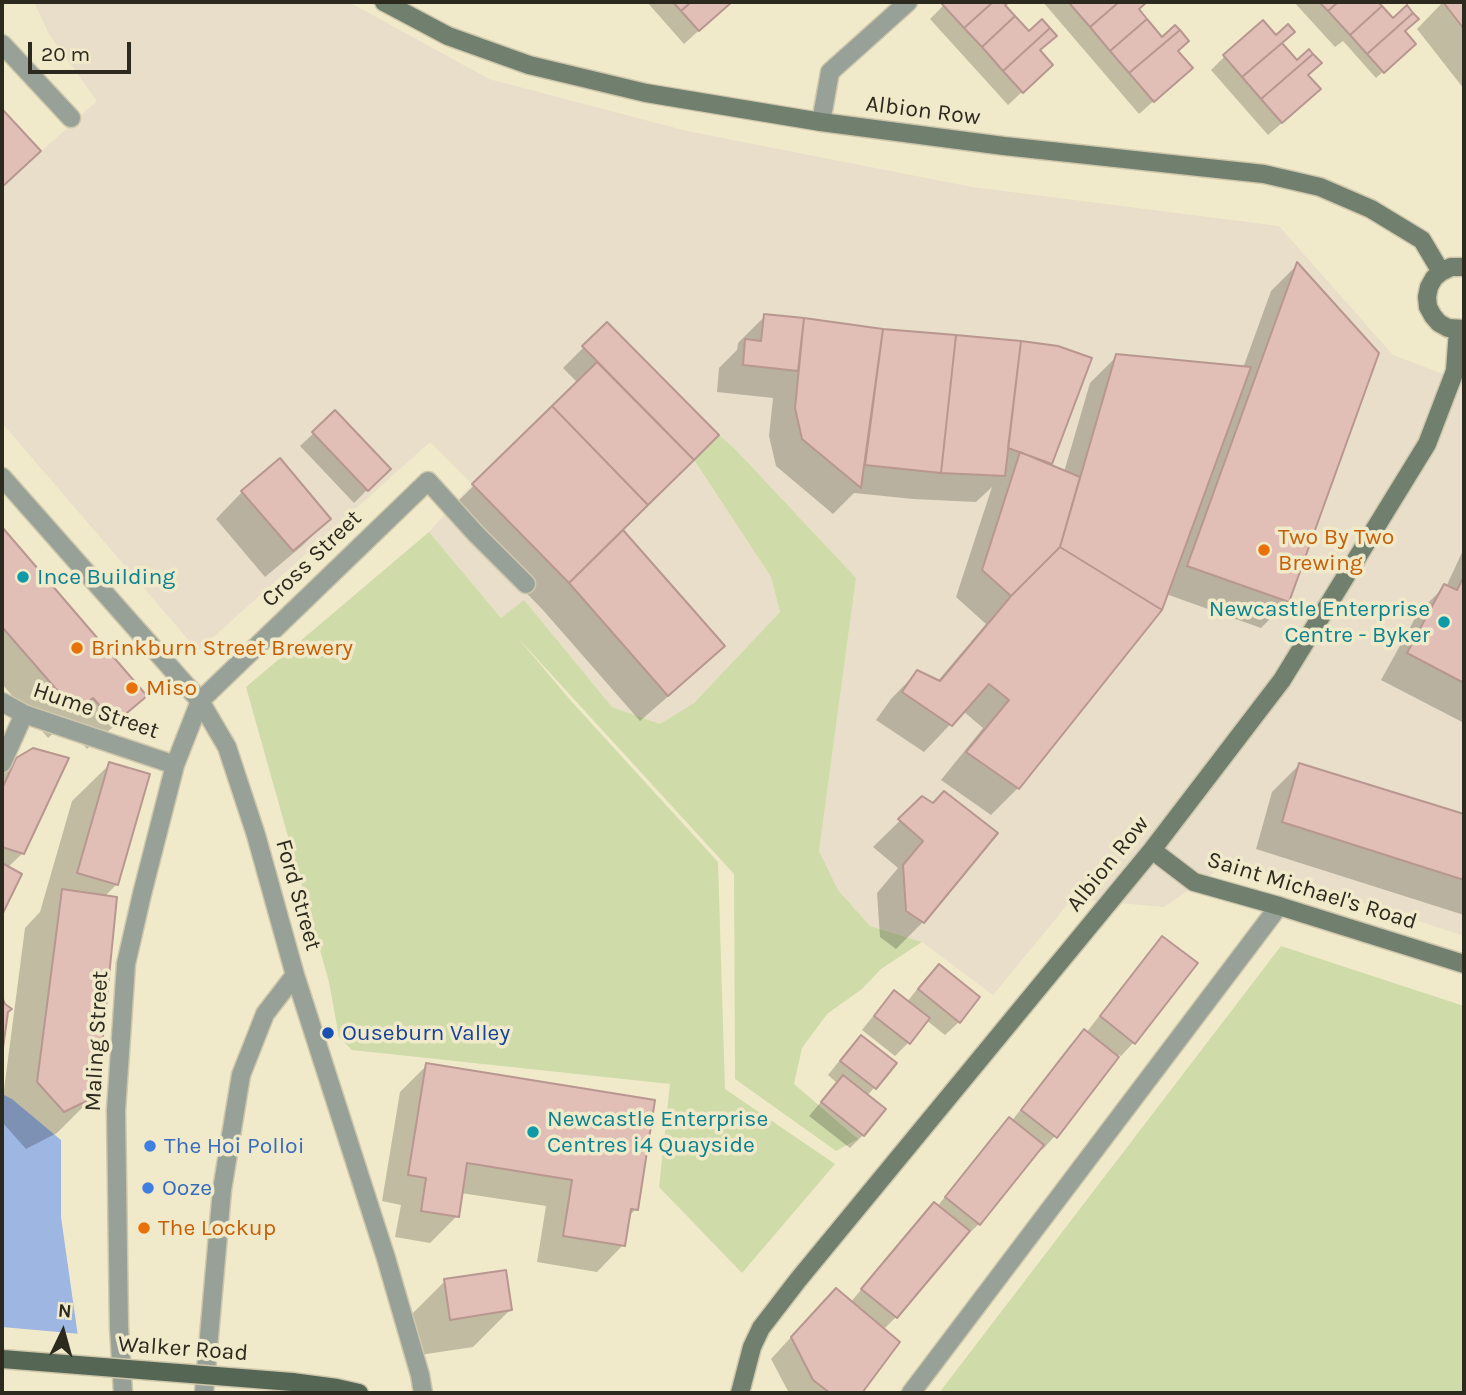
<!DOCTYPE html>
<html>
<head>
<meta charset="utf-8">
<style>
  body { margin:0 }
  #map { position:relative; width:1466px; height:1395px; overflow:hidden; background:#f1eaca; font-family:Karla,sans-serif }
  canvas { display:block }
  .frame { position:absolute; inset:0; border:4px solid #2c291e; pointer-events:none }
  .north { position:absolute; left:28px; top:1297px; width:70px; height:70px; -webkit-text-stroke:5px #f1eaca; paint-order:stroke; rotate:5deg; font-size:19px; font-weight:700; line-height:28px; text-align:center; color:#2c291e }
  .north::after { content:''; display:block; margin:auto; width:24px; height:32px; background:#2c291e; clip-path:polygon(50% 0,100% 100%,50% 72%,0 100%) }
  .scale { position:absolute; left:28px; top:42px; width:103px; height:32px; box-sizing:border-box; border:4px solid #2c291e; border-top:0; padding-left:9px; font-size:21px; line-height:24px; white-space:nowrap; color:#2c291e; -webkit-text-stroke:5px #f1eaca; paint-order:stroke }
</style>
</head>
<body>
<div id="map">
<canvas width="1466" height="1395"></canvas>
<div class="frame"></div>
<div class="north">N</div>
<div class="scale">20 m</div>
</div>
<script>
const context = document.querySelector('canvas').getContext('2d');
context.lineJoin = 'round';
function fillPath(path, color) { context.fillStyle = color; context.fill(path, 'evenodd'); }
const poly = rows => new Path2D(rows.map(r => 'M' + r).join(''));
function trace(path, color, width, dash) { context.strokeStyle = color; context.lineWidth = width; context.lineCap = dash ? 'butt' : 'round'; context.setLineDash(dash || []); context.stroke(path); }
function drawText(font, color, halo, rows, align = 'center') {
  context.font = font + ' Karla,sans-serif'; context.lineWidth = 7; context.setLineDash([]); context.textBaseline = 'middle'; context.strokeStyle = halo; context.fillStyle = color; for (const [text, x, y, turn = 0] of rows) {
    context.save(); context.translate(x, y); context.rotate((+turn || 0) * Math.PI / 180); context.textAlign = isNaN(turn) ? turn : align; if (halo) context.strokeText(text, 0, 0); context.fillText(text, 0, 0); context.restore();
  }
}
fillPath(poly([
  [34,2,349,2,489,79,687,131,972,187,1279,226,1393,355,1464,382,1464,936,1232,860,1164,907,1072,899,993,995,922,942,870,926,838,890,819,851,856,578,736,450,719,436,694,461,771,577,780,612,694,703,660,724,612,707,524,601,501,618,429,532,472,484,430,442,198,651,2,423,2,187,97,101,49,34]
]), '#e8dec9');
fillPath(poly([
  [719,435,736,450,856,578,819,851,838,890,870,926,922,942,881,969,862,989,827,1014,802,1048,794,1084,858,1139,836,1151,735,1079,734,874,518,638,572,702,718,862,725,1089,835,1164,742,1273,659,1187,670,1084,352,1050,339,1037,329,982,246,687,429,532,501,618,524,600,612,707,660,724,694,703,780,612,771,577,694,460],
  [1281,946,1464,1006,1464,1393,939,1393]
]), '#cfdba9');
fillPath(poly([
  [2,1094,12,1099,61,1140,61,1217,86,1393,7,1393,2,1322]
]), '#9db6e2');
fillPath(poly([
  [2,1327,81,1334,89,1393,25,1393,4,1392]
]), '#f1eaca');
fillPath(poly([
  [647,2,730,2,684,44],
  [947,2,1008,2,1004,6,1029,33,1038,51,1037,78,1008,105,930,19],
  [1043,2,1146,2,1137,10,1162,39,1176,52,1191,68,1139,114],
  [1294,2,1375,2,1403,32,1407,50,1376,78,1343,41,1335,47],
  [1443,2,1464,2,1464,89,1417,29],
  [1224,57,1307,76,1305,103,1268,135,1211,70],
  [1297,265,1288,601,1261,628,1166,594,1018,788,991,815,941,780,983,728,963,711,924,752,876,720,891,699,917,672,937,682,986,624,956,597,992,487,976,502,913,499,854,493,833,514,776,466,769,436,773,398,717,392,719,368,737,350,738,343,765,316,882,330,1020,342,1089,360,1049,466,1064,472,1090,383,1117,356,1243,368,1271,291],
  [607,324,716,435,621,530,723,646,696,672,640,721,542,609,447,512,578,383,563,368],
  [314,433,375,482,354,503,300,446],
  [242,492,329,519,302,546,265,577,216,519],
  [2,530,144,696,118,723,87,749,65,723,48,738,2,684],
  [1464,548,1464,723,1381,680,1418,613,1445,586,1446,587],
  [17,759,23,853,7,868,20,875,2,911,2,774],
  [110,764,117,884,104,897,95,1095,57,1133,26,1149,2,1122,2,1105,25,928,40,912,72,801],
  [1299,765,1464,816,1464,915,1256,849,1272,792],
  [923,798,932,805,923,922,896,949,880,937,877,893,898,868,873,847],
  [1162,938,1134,1042,1121,1056,1119,1055,1055,1136,1042,1150,1039,1148,979,1224,965,1237,963,1235,896,1317,883,1330,898,1343,860,1393,789,1393,771,1359,815,1311,850,1303,921,1218,934,1204,937,1207,995,1133,1009,1120,1011,1122,1070,1045,1084,1032,1086,1033,1149,952],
  [939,966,978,997,959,1022,945,1035,926,1020,908,1043,895,1056,862,1030,881,1006,895,993,907,1002,925,979],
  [861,1037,895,1063,867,1096,863,1135,850,1148,809,1116,837,1083,828,1075,848,1050],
  [427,1065,636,1209,628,1217,623,1245,597,1272,537,1262,546,1206,461,1193,457,1216,430,1243,395,1237,401,1205,382,1201,400,1092],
  [445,1281,510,1310,473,1347,413,1356,407,1319]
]), '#0003');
const building = poly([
  [673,2,691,2,681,11,673,2],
  [691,2,732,2,699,31,681,11,691,2],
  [945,2,993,2,964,28,942,4,945,2],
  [993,2,1009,2,1005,5,1015,16,982,47,964,28,993,2],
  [1074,2,1119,2,1090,27,1070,4,1074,2],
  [1119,2,1147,2,1139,9,1147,19,1110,51,1090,27,1119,2],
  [1319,2,1338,2,1328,11,1319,2],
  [1338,2,1378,2,1382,6,1350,35,1328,11,1338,2],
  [1443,2,1464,2,1464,29,1443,2],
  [1407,5,1413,13,1367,54,1350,35,1382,6,1393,18,1407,5],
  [1413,13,1419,19,1405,31,1416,44,1384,73,1367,54,1413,13],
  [1015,16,1029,31,1042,19,1050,28,1003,71,982,47,1015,16],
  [1147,19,1162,37,1175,25,1180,30,1129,73,1110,51,1147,19],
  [1263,20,1276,35,1288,24,1295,32,1242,77,1223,55,1263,20],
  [1050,28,1057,36,1040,50,1053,65,1023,93,1003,71,1050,28],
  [1180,30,1189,41,1178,51,1193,68,1154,102,1129,73,1180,30],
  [1282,43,1297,60,1309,49,1313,54,1261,99,1242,77,1282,43],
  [1313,54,1322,63,1308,75,1321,89,1282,123,1261,99,1313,54],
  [2,109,41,151,2,187,2,109],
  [1297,262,1379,353,1289,602,1187,566,1297,262],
  [764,314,804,318,798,371,743,365,745,339,761,341,764,314],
  [804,318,883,329,861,488,802,439,795,408,804,318],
  [607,322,719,435,694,460,582,346,607,322],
  [883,329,956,335,941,473,865,465,883,329],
  [956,335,1021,341,1005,476,941,473,956,335],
  [1021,341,1058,346,1092,358,1052,464,1008,448,1021,341],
  [1116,354,1251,367,1162,610,1060,547,1116,354],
  [597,362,694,460,648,505,552,406,597,362],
  [552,406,648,505,569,583,472,484,552,406],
  [335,410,391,469,368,491,312,432,335,410],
  [1020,452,1080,477,1060,547,1011,596,982,570,1020,452],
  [280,458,331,519,293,551,241,491,280,458],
  [2,527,147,696,115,723,93,698,76,712,2,627,2,527],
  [623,530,725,646,668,696,569,583,623,530],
  [1060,547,1162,610,1019,789,966,752,1009,700,989,684,952,726,902,692,917,670,940,681,1011,596,1060,547],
  [1464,576,1464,683,1407,653,1444,584,1457,590,1464,576],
  [33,748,69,758,24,854,2,847,2,789,16,758,33,748],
  [109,762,150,774,118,885,77,873,109,762],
  [1299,763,1464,814,1464,880,1282,822,1299,763],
  [944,791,998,833,924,923,906,911,903,865,923,841,898,819,922,796,933,803,944,791],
  [2,863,22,874,2,915,2,863],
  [62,889,117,897,97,1096,64,1112,37,1082,62,889],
  [1162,936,1198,963,1135,1044,1100,1016,1162,936],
  [939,964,980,997,960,1023,918,989,939,964],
  [894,990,930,1018,910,1044,874,1016,894,990],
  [2,997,5,1004,12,1009,8,1012,2,1055,2,997],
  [1084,1029,1119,1057,1057,1138,1021,1110,1084,1029],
  [861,1035,897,1063,876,1089,840,1061,861,1035],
  [426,1063,655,1100,638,1210,631,1209,625,1246,563,1236,572,1180,467,1163,459,1217,421,1211,426,1178,408,1175,426,1063],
  [843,1075,886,1109,864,1136,821,1102,843,1075],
  [1009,1117,1044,1145,980,1225,945,1197,1009,1117],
  [934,1202,970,1231,897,1318,861,1289,934,1202],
  [506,1270,512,1310,450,1320,444,1279,506,1270],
  [836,1288,900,1342,862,1393,830,1393,813,1380,791,1337,836,1288]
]);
fillPath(building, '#e1beb6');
trace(building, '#b89790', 2);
const street = poly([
  [2,44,71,118],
  [821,122,830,72,908,2],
  [2,477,200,701,227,747,256,835,295,975,386,1258,420,1375,423,1393],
  [2,702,24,714,175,765],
  [2,763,24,714],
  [123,1393,119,1327,116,1110,126,964,142,894,175,765,200,701,428,481,476,534,526,584],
  [204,1393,222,1190,241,1075,265,1014,295,975],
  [911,1393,1279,906]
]);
const secondary = poly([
  [384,2,448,36,529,65,646,93,821,122,1004,146,1264,174,1320,187,1371,209,1422,240,1441,272],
  [1464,267,1451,267,1441,272,1434,278,1429,287,1427,297,1428,307,1433,316,1439,323,1448,328,1464,329],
  [1152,850,1194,882,1279,906,1464,964],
  [740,1393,752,1347,761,1328,798,1280,1152,850,1282,680,1427,444,1455,371,1458,330]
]);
const primary = poly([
  [292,1382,337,1388,359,1393]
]);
trace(street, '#cec7ab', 21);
trace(secondary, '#cec7ab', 21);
trace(primary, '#cec7ab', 21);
trace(street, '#98a197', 18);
trace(secondary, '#717f6f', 18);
trace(primary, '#556654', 18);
const primaryBridge = poly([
  [2,1359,292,1382]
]);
trace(primaryBridge, '#cec7ab', 21, []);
trace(primaryBridge, '#556654', 18);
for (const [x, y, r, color] of [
  [1264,550,7,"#e8710a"],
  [23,577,7,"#0f9aa8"],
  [1444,622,7,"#0f9aa8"],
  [77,648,7,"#e8710a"],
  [132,688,7,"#e8710a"],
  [328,1033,7,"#1a4fb4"],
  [533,1132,7,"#0f9aa8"],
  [150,1146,7,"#3f7fe0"],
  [148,1188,7,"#3f7fe0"],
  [144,1228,7,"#e8710a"]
]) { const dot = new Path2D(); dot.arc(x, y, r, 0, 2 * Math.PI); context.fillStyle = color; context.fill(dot); trace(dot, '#f1eaca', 2.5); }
drawText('23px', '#2c291e', '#f1eaca', [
  ["Albion Row",923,111,7],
  ["Cross Street",312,559,-44],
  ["Hume Street",96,711,19],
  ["Albion Row",1108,864,-51],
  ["Saint Michael's Road",1312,891,17],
  ["Ford Street",298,895,74],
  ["Maling Street",97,1041,-87],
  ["Walker Road",183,1349,4]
]);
drawText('23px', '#c56008', '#f1eaca', [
  ["Two By Two",1278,537],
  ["Brewing",1278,563],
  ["Brinkburn Street Brewery",91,648],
  ["Miso",146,688],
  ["The Lockup",158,1228]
], 'left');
drawText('23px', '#0d838f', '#f1eaca', [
  ["Ince Building",37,577],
  ["Newcastle Enterprise",1430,609,"right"],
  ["Centre - Byker",1430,635,"right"],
  ["Newcastle Enterprise",547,1119],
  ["Centres i4 Quayside",547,1145]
], 'left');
drawText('23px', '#164399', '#f1eaca', [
  ["Ouseburn Valley",342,1033]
], 'left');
drawText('23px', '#366cbe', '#f1eaca', [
  ["The Hoi Polloi",164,1146],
  ["Ooze",162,1188]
], 'left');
</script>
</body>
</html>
